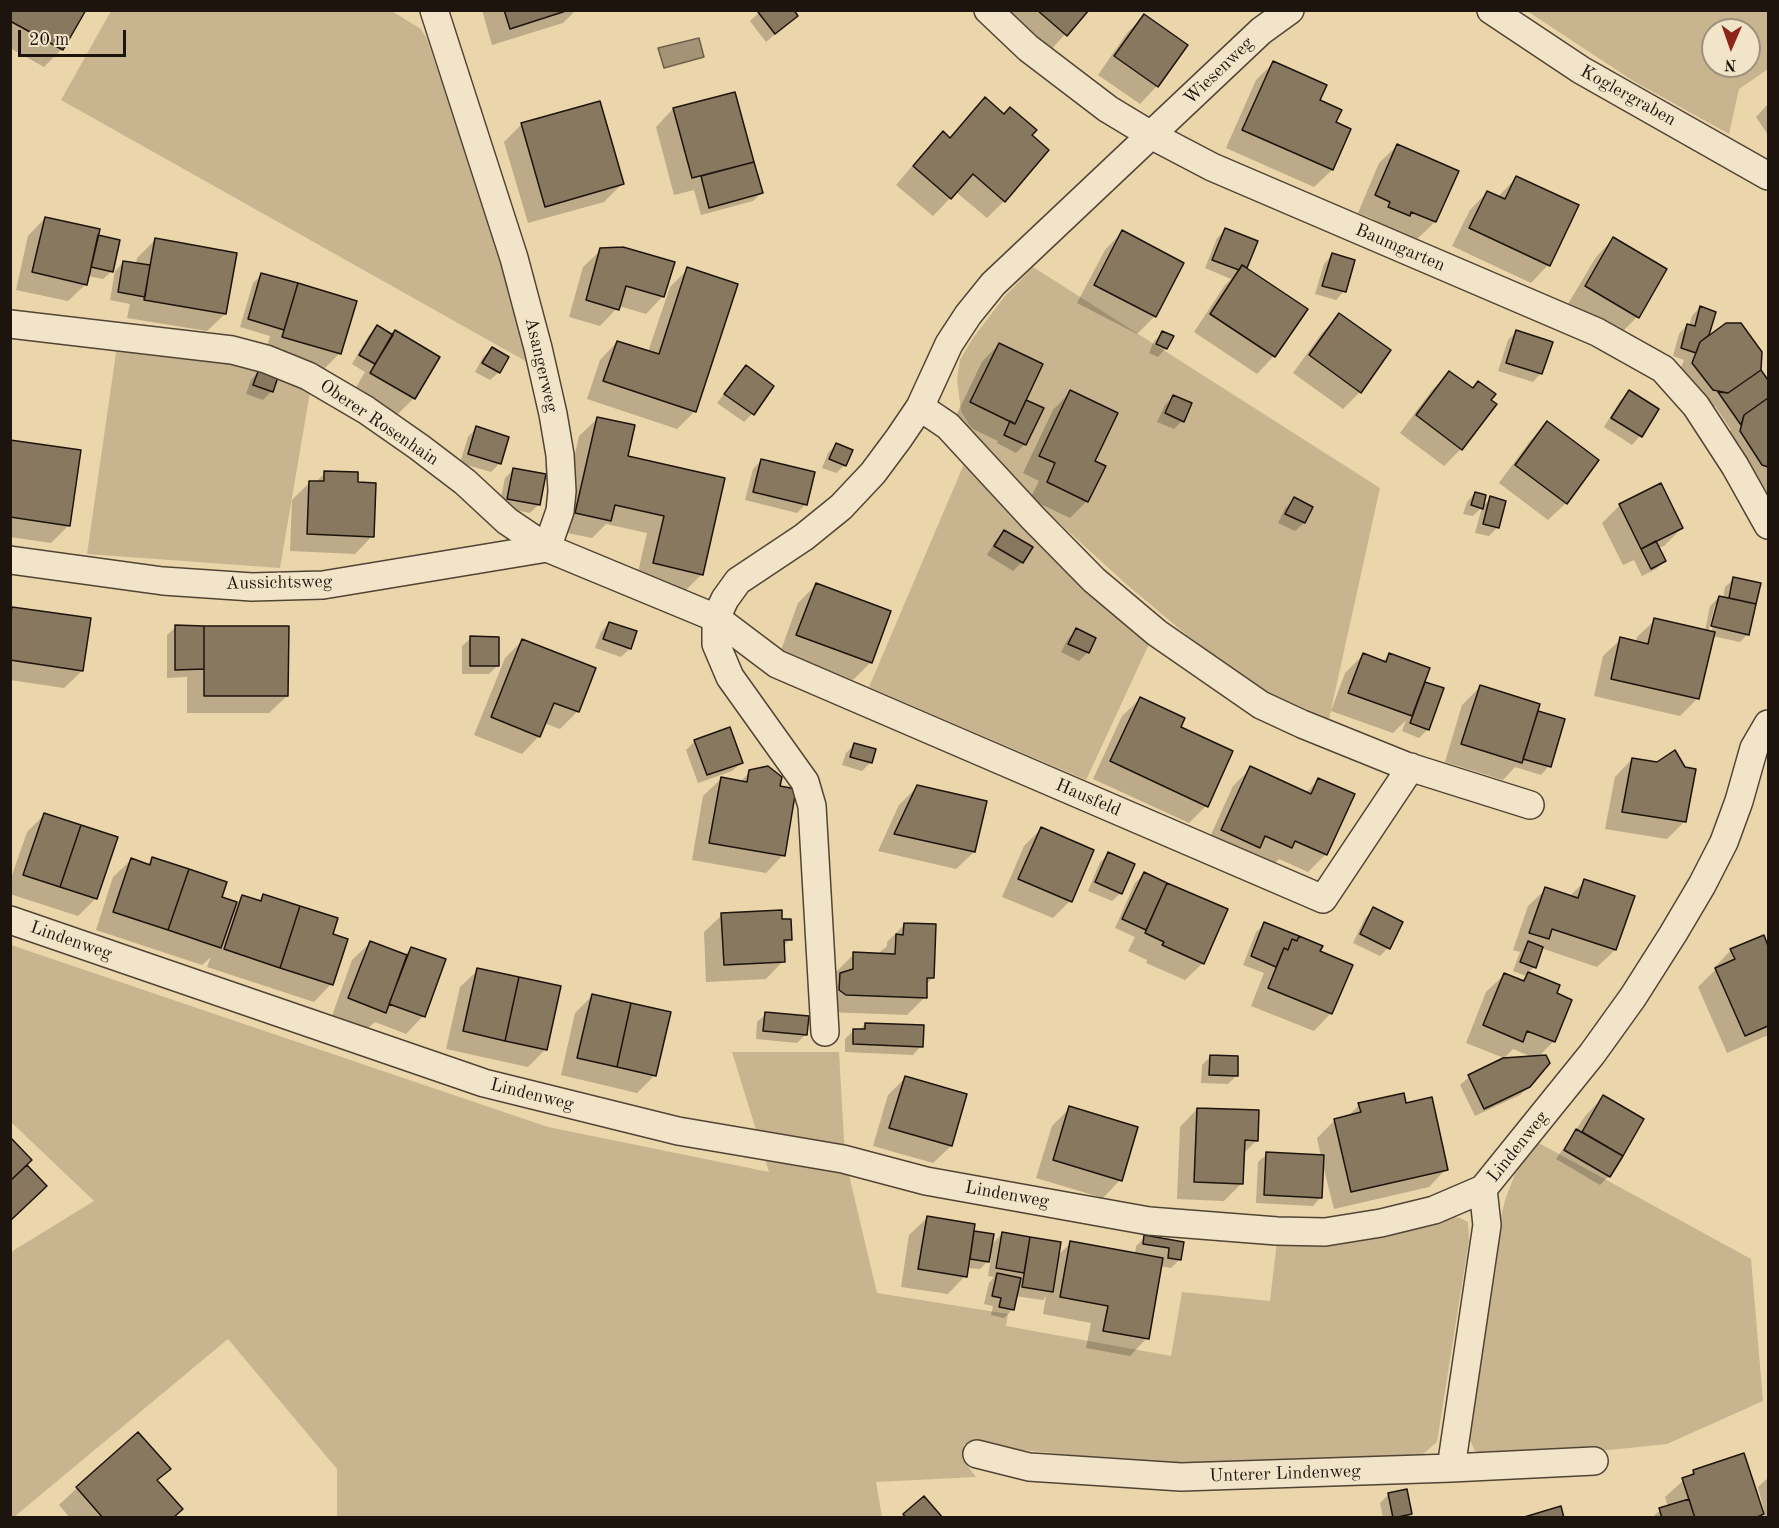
<!DOCTYPE html>
<html>
<head>
<meta charset="utf-8">
<style>
  body { margin:0 }
  #map { position:relative; width:1779px; height:1528px; overflow:hidden; background:#ebd5aa; font-family:"Old Standard TT",serif }
  canvas { display:block }
  .frame { position:absolute; inset:0; border:12px solid #1d140d; pointer-events:none }
  .north { position:absolute; left:1701px; top:18px; width:60px; height:60px; box-sizing:border-box; background:#f2e4c8; border:2px solid #9d917d; border-radius:50%; rotate:182deg; font-size:16px; font-weight:700; line-height:24px; text-align:center; color:#1d140d }
  .north::after { content:''; display:block; margin:auto; width:21px; height:27px; background:#8f2418; clip-path:polygon(50% 0,100% 100%,50% 72%,0 100%) }
  .scale { position:absolute; left:18px; top:30px; width:108px; height:27px; box-sizing:border-box; border:3px solid #1d140d; border-top:0; padding-left:8px; font-size:18px; line-height:21px; white-space:nowrap; color:#1d140d; -webkit-text-stroke:4px #f2e4c8; paint-order:stroke }
</style>
</head>
<body>
<div id="map">
<canvas width="1779" height="1528"></canvas>
<div class="frame"></div>
<div class="north">N</div>
<div class="scale">20 m</div>
</div>
<script>
const context = document.querySelector('canvas').getContext('2d');
context.lineJoin = 'round';
function fillPath(path, color) { context.fillStyle = color; context.fill(path, 'evenodd'); }
const poly = rows => new Path2D(rows.map(r => 'M' + r).join(''));
function trace(path, color, width, dash) { context.strokeStyle = color; context.lineWidth = width; context.lineCap = dash ? 'butt' : 'round'; context.setLineDash(dash || []); context.stroke(path); }
function drawText(font, color, halo, rows, align = 'center') {
  context.font = font + ' "Old Standard TT",serif'; context.lineWidth = 4.5; context.setLineDash([]); context.textBaseline = 'middle'; context.strokeStyle = halo; context.fillStyle = color; for (const [text, x, y, turn = 0] of rows) {
    context.save(); context.translate(x, y); context.rotate((+turn || 0) * Math.PI / 180); context.textAlign = isNaN(turn) ? turn : align; if (halo) context.strokeText(text, 0, 0); context.fillText(text, 0, 0); context.restore();
  }
}
fillPath(poly([
  [390,10,421,29,427,39,503,261,529,363,61,100,111,11],
  [1527,11,1768,11,1768,69,1739,89,1729,134,1635,82],
  [1713,30,1749,30,1749,66,1713,66],
  [1033,267,1380,488,1329,719,1267,692,1236,672,1188,636,1126,584,1044,509,976,436,961,411,957,379,960,360,973,338,1005,296],
  [117,346,248,365,288,380,310,392,280,568,87,554],
  [964,464,1047,550,1150,642,1086,780,869,687],
  [11,945,548,1127,769,1172,732,1052,839,1052,844,1140,849,1175,877,1293,1008,1314,1006,1326,1171,1356,1182,1292,1270,1301,1277,1241,1448,1216,1460,1218,1468,1222,1469,1240,1437,1442,1423,1454,1370,1458,1187,1463,1081,1456,964,1444,966,1464,976,1477,876,1482,882,1517,337,1517,337,1469,228,1339,14,1517,11,1518,11,1252,94,1201,11,1122],
  [1537,1142,1751,1259,1763,1401,1667,1444,1609,1450,1489,1457,1475,1451,1469,1438,1499,1226,1505,1200,1515,1174]
]), '#c8b48f');
const water = poly([
  [699,38,704,57,664,68,658,48,699,38]
]);
fillPath(water, '#a59375');
trace(water, '#6f604b', 1.5);
fillPath(poly([
  [10,10,84,10,62,49,44,67,10,48],
  [482,10,576,10,563,23,492,45],
  [762,10,796,16,766,42,750,21],
  [1004,10,1087,10,1048,53],
  [1144,16,1157,86,1140,104,1098,75,1127,33],
  [1273,63,1318,101,1334,123,1349,130,1332,170,1314,187,1226,148,1256,80],
  [734,93,761,193,753,201,701,215,694,190,674,195,656,127,673,109],
  [985,99,1030,136,1004,201,987,218,956,192,933,216,896,185,925,151,943,133,949,139],
  [1768,104,1768,135,1756,117],
  [522,124,622,184,604,202,528,223,504,142],
  [1397,146,1435,222,1417,239,1394,229,1391,233,1371,225,1373,219,1358,213,1379,163],
  [1517,177,1577,206,1548,265,1531,283,1452,246,1470,210,1487,192,1498,197],
  [45,218,96,240,112,271,103,279,88,276,86,284,68,301,16,290,28,236],
  [1226,230,1256,242,1245,269,1274,356,1257,374,1194,332,1225,285,1231,279,1205,268,1217,238],
  [1122,232,1155,316,1137,334,1077,303,1105,250],
  [1613,239,1637,317,1620,334,1568,304,1596,257],
  [155,240,225,314,207,331,127,318,130,304,110,300,115,271,124,262,136,264,137,258],
  [601,250,663,296,646,314,619,306,600,326,569,317,583,267],
  [1332,255,1344,291,1336,300,1315,294,1324,264],
  [688,269,695,411,677,429,587,399,600,360,617,342,648,352,670,287],
  [262,274,294,289,298,285,340,353,322,371,265,354,270,336,240,327,253,283],
  [1700,307,1714,312,1707,339,1760,370,1768,382,1768,494,1762,484,1759,486,1726,434,1731,430,1715,406,1710,410,1676,381,1684,360,1673,356,1679,334,1687,325,1689,326,1692,316],
  [1339,315,1360,392,1343,409,1293,373,1322,333],
  [377,327,438,358,414,398,396,416,354,391,365,372,352,364,369,335],
  [1516,332,1541,373,1533,382,1498,371,1508,340],
  [1163,333,1166,348,1158,357,1149,353,1154,341],
  [999,344,1025,400,1025,444,1016,453,997,443,998,441,954,420,982,362],
  [492,349,499,372,490,380,475,372,483,357],
  [746,367,752,414,744,422,717,403,737,376],
  [259,371,276,377,271,392,263,400,246,394,251,380],
  [1449,373,1461,449,1444,466,1400,433,1432,390],
  [1070,392,1093,461,1087,501,1070,518,1030,499,1039,481,1023,473,1053,410],
  [1629,392,1657,410,1640,436,1632,445,1604,427,1620,401],
  [1174,396,1182,421,1174,429,1157,422,1165,405],
  [597,419,626,457,702,574,684,592,636,581,647,533,606,524,592,538,558,531,579,436],
  [1548,423,1566,503,1548,520,1499,483,1530,441],
  [476,428,507,438,499,464,491,472,460,463,468,437],
  [10,441,69,525,51,543,10,537],
  [836,445,845,465,836,473,822,468,828,453],
  [761,461,806,504,797,513,745,500,753,469],
  [513,470,539,504,530,513,499,507,505,478],
  [325,473,356,483,372,536,355,554,290,551,292,500,310,482,315,483],
  [1475,493,1482,507,1491,498,1505,502,1497,528,1489,536,1475,533,1482,507,1473,516,1463,514,1467,502],
  [1294,499,1311,508,1304,523,1295,531,1278,523,1285,508],
  [1620,505,1682,528,1664,546,1658,548,1665,561,1656,569,1642,576,1634,560,1623,565,1602,523],
  [1004,532,1022,562,1013,571,987,555,996,540],
  [1734,579,1759,584,1748,634,1740,642,1712,636,1698,698,1680,716,1594,696,1603,656,1621,639,1636,642,1637,637,1655,620,1705,631,1710,606,1719,597,1723,598,1725,587],
  [1715,605,1718,605,1711,634,1708,633],
  [816,585,871,662,853,680,780,653,798,603],
  [13,608,82,671,64,688,10,680,10,611],
  [609,623,630,648,621,657,595,648,601,632],
  [176,627,287,696,269,713,187,713,187,677,167,678,167,635],
  [1076,630,1088,652,1079,661,1061,652,1068,639],
  [471,638,498,665,489,674,462,674,462,646],
  [522,641,594,669,577,712,560,729,544,723,539,736,522,754,474,735,505,658],
  [1363,655,1382,662,1390,655,1421,688,1425,683,1428,729,1419,738,1402,731,1406,720,1393,733,1331,711,1345,673],
  [1480,687,1534,717,1539,712,1549,766,1541,775,1515,767,1503,780,1445,762,1462,705],
  [1140,699,1179,728,1206,806,1189,823,1093,779,1122,716],
  [695,741,741,763,732,771,698,783,686,750],
  [854,745,871,762,862,771,842,765,846,753],
  [1632,759,1657,764,1685,821,1667,839,1605,829,1615,777],
  [1251,768,1306,793,1318,780,1326,854,1308,872,1279,859,1273,865,1205,848,1233,786],
  [750,772,783,855,766,873,692,860,703,796,721,779,740,782],
  [917,787,974,852,956,869,878,851,899,805],
  [45,814,96,898,78,916,10,894,10,881,27,832],
  [1041,829,1070,901,1053,918,1002,897,1024,846],
  [1109,854,1121,893,1112,901,1088,891,1100,862],
  [153,859,220,898,236,904,242,897,258,902,264,895,331,935,331,984,314,1002,207,967,211,957,202,965,96,930,113,877,131,860,146,865],
  [1144,874,1226,910,1203,963,1185,980,1146,963,1147,960,1128,951,1135,937,1115,928,1135,883],
  [1585,881,1633,897,1615,950,1597,967,1541,948,1534,967,1528,973,1555,994,1554,1041,1538,1057,1529,1086,1520,1095,1475,1116,1460,1085,1469,1077,1504,1059,1532,1057,1513,1049,1504,1058,1466,1043,1486,992,1504,975,1521,981,1526,976,1513,971,1520,952,1513,950,1528,906,1546,889,1569,897],
  [1374,909,1388,948,1380,956,1353,943,1365,918],
  [722,915,781,921,790,939,783,947,783,961,766,979,706,982,704,932],
  [1265,924,1318,952,1331,1013,1314,1031,1251,1006,1264,973,1243,965,1256,932],
  [904,925,933,977,926,985,925,997,907,1015,828,1012,822,992,836,978,836,972,854,954,879,953,887,946,887,942],
  [1763,937,1768,950,1768,1035,1727,1053,1698,987,1715,970,1714,968,1731,950],
  [370,943,404,956,411,948,423,1016,406,1034,375,1022,367,1029,332,1016,352,960],
  [478,970,559,988,545,1050,528,1067,446,1049,460,987],
  [592,996,655,1075,637,1093,561,1075,575,1013],
  [766,1014,806,1034,797,1043,756,1039,757,1022],
  [865,1024,921,1046,913,1055,845,1052,845,1039,854,1030,859,1031],
  [1210,1057,1237,1075,1228,1084,1201,1083,1202,1065],
  [905,1078,951,1146,933,1163,873,1146,888,1095],
  [1603,1097,1642,1120,1609,1176,1600,1185,1556,1159,1586,1115],
  [1405,1104,1446,1169,1429,1187,1334,1209,1323,1165,1321,1197,1313,1206,1256,1203,1258,1162,1267,1154,1321,1156,1317,1138,1335,1120,1347,1117,1359,1105],
  [1070,1108,1120,1180,1103,1198,1036,1178,1052,1126],
  [1197,1109,1257,1140,1243,1154,1242,1183,1224,1201,1177,1199,1180,1127],
  [927,1218,972,1236,975,1233,991,1245,1002,1234,1060,1243,1057,1256,1071,1243,1135,1255,1136,1246,1145,1237,1182,1243,1180,1259,1171,1268,1160,1266,1147,1338,1130,1356,1086,1348,1091,1323,1043,1314,1046,1296,1043,1300,1015,1296,1012,1310,1004,1318,991,1315,993,1306,984,1304,989,1283,994,1277,988,1276,991,1258,980,1269,967,1268,965,1276,948,1294,901,1287,909,1235],
  [169,1469,156,1481,172,1518,70,1518,59,1505,77,1488],
  [1694,1471,1761,1511,1764,1510,1758,1487,1768,1478,1768,1517,1765,1518,1764,1512,1759,1518,1652,1518,1660,1510,1668,1507,1665,1497],
  [1389,1494,1411,1514,1407,1518,1383,1518,1380,1503]
]), '#0003');
const building = poly([
  [11,10,86,10,63,50,10,21,11,10],
  [504,10,569,10,510,29,504,10],
  [759,10,794,10,798,16,775,34,758,12,759,10],
  [1037,10,1089,10,1067,36,1037,10],
  [1144,14,1188,45,1158,87,1114,56,1144,14],
  [1273,61,1327,85,1320,100,1342,110,1336,122,1351,129,1333,170,1242,130,1273,61],
  [735,92,754,162,692,178,673,108,735,92],
  [985,97,1004,114,1010,107,1037,130,1032,135,1049,150,1005,202,973,174,951,199,913,166,943,131,950,138,985,97],
  [600,101,624,184,545,207,521,123,600,101],
  [1397,144,1459,171,1436,222,1411,212,1410,216,1388,207,1390,202,1375,195,1397,144],
  [754,162,763,193,709,208,701,176,754,162],
  [1516,176,1579,205,1550,266,1469,228,1487,191,1505,199,1516,176],
  [45,217,100,229,87,285,32,272,45,217],
  [1225,228,1258,241,1247,268,1242,265,1239,270,1212,260,1225,228],
  [1122,230,1184,263,1156,317,1094,285,1122,230],
  [98,235,120,240,113,272,91,267,98,235],
  [1613,237,1667,269,1639,318,1585,286,1613,237],
  [155,238,237,253,226,314,144,300,155,238],
  [623,247,675,262,664,297,626,286,619,310,586,300,600,248,623,247],
  [1332,253,1355,260,1346,292,1322,286,1332,253],
  [123,261,150,265,145,297,118,292,123,261],
  [1242,265,1308,309,1275,357,1210,314,1242,265],
  [687,267,738,284,696,412,603,381,617,341,659,354,687,267],
  [261,273,298,283,284,330,248,319,261,273],
  [298,283,357,301,341,354,282,337,298,283],
  [1700,306,1716,312,1709,335,1700,342,1696,353,1681,348,1687,324,1695,326,1700,306],
  [1339,313,1391,350,1361,393,1309,355,1339,313],
  [1726,323,1741,323,1762,352,1761,370,1728,393,1713,390,1692,363,1700,342,1726,323],
  [377,325,393,335,375,364,359,355,377,325],
  [395,330,440,357,415,399,370,373,395,330],
  [1516,330,1553,342,1542,374,1506,363,1516,330],
  [1162,331,1174,336,1167,349,1156,344,1162,331],
  [999,343,1043,364,1015,424,970,402,999,343],
  [492,347,509,357,500,373,482,363,492,347],
  [746,365,774,386,754,415,724,394,746,365],
  [259,369,278,377,273,392,253,385,259,369],
  [1761,370,1768,380,1768,398,1744,415,1741,425,1718,392,1728,393,1761,370],
  [1449,371,1473,388,1478,381,1496,394,1491,400,1497,404,1462,450,1416,415,1449,371],
  [1070,390,1118,413,1095,461,1106,466,1088,502,1047,482,1055,463,1039,456,1070,390],
  [1629,390,1659,409,1642,437,1611,418,1629,390],
  [1173,395,1192,403,1184,422,1165,413,1173,395],
  [1768,398,1768,467,1762,465,1740,431,1744,415,1768,398],
  [1026,400,1044,408,1026,445,1004,435,1010,421,1015,424,1026,400],
  [597,417,635,425,628,456,725,478,703,575,653,563,664,516,615,505,611,521,575,513,597,417],
  [1547,421,1599,460,1567,504,1515,465,1547,421],
  [476,426,509,437,501,464,468,454,476,426],
  [10,440,81,450,70,526,10,517,10,440],
  [836,443,853,450,846,466,829,459,836,443],
  [761,459,815,472,807,505,753,492,761,459],
  [513,468,546,474,540,505,507,499,513,468],
  [324,471,358,472,358,482,376,483,374,537,307,534,309,481,324,481,324,471],
  [1661,483,1683,528,1641,549,1619,504,1661,483],
  [1475,492,1486,495,1483,509,1471,505,1475,492],
  [1490,496,1506,501,1499,528,1483,524,1490,496],
  [1294,497,1313,507,1305,523,1285,514,1294,497],
  [1004,530,1033,547,1023,563,994,546,1004,530],
  [1656,541,1666,561,1651,569,1641,549,1656,541],
  [1733,577,1761,583,1756,604,1729,598,1733,577],
  [816,583,891,611,872,663,796,635,816,583],
  [1719,596,1756,604,1749,635,1711,626,1719,596],
  [12,607,91,618,83,671,10,660,10,619,12,607],
  [1654,618,1715,632,1699,699,1611,679,1620,637,1648,644,1654,618],
  [609,622,637,631,631,649,603,639,609,622],
  [175,625,204,626,204,669,175,670,175,625],
  [204,626,289,626,288,696,204,696,204,626],
  [1076,628,1096,638,1089,653,1068,644,1076,628],
  [470,636,499,637,499,666,470,666,470,636],
  [522,639,596,668,579,712,554,703,540,737,491,717,522,639],
  [1363,653,1386,662,1389,653,1430,668,1412,716,1348,693,1363,653],
  [1425,682,1444,688,1429,730,1410,723,1425,682],
  [1480,685,1540,704,1522,763,1461,744,1480,685],
  [1140,697,1185,718,1181,727,1233,751,1208,807,1110,761,1140,697],
  [1538,711,1565,719,1551,767,1523,759,1538,711],
  [730,727,743,763,707,775,694,740,730,727],
  [854,743,876,749,872,763,850,757,854,743],
  [1675,750,1685,767,1696,769,1686,822,1622,812,1632,758,1657,762,1675,750],
  [768,766,782,777,780,786,796,789,785,856,709,843,721,777,747,782,749,770,768,766],
  [1250,766,1311,794,1318,778,1355,794,1327,855,1295,841,1292,848,1265,836,1260,848,1221,830,1250,766],
  [917,785,987,801,975,852,894,834,917,785],
  [44,813,81,825,60,887,23,875,44,813],
  [81,825,118,837,97,899,60,887,81,825],
  [1041,827,1094,850,1072,902,1018,879,1041,827],
  [1108,852,1135,864,1122,894,1095,882,1108,852],
  [152,857,189,869,168,930,113,912,131,858,150,865,152,857],
  [189,869,227,882,222,897,237,902,221,948,168,930,189,869],
  [1144,872,1167,883,1146,930,1122,919,1144,872],
  [1584,879,1635,896,1616,950,1552,929,1549,939,1529,933,1545,887,1578,898,1584,879],
  [1167,883,1228,909,1204,964,1162,945,1164,942,1145,933,1167,883],
  [263,894,300,906,280,968,224,949,242,895,261,901,263,894],
  [300,906,338,918,333,934,348,939,333,985,280,968,300,906],
  [1373,907,1403,922,1390,949,1360,934,1373,907],
  [782,910,782,919,791,919,792,940,784,940,785,962,724,965,721,913,782,910],
  [1264,922,1299,936,1297,941,1292,939,1288,950,1284,948,1276,967,1251,956,1264,922],
  [904,923,936,924,934,978,927,978,927,998,846,995,839,990,840,973,853,969,853,952,895,954,896,934,903,935,904,923],
  [1764,935,1768,946,1768,1026,1745,1036,1715,968,1735,959,1730,949,1764,935],
  [1299,936,1323,946,1320,951,1353,965,1332,1014,1268,988,1284,948,1288,950,1292,939,1297,941,1299,936],
  [370,941,407,955,386,1013,348,998,370,941],
  [1528,941,1543,947,1536,968,1520,962,1528,941],
  [411,947,446,959,425,1017,389,1004,411,947],
  [477,968,519,977,505,1041,463,1031,477,968],
  [1528,972,1560,985,1557,993,1572,1000,1555,1042,1527,1031,1523,1042,1483,1025,1504,973,1524,981,1528,972],
  [519,977,561,986,547,1050,505,1041,519,977],
  [592,994,631,1003,617,1067,577,1058,592,994],
  [631,1003,671,1012,656,1076,617,1067,631,1003],
  [765,1012,809,1016,807,1035,763,1031,765,1012],
  [865,1023,924,1025,923,1047,853,1044,853,1029,865,1029,865,1023],
  [1210,1055,1238,1056,1238,1076,1209,1075,1210,1055],
  [1546,1055,1550,1063,1530,1087,1484,1109,1468,1075,1503,1058,1546,1055],
  [905,1076,967,1094,952,1146,889,1128,905,1076],
  [1404,1093,1406,1103,1432,1097,1448,1170,1351,1192,1334,1119,1361,1112,1358,1103,1404,1093],
  [1603,1095,1644,1119,1623,1156,1582,1132,1603,1095],
  [1069,1106,1138,1127,1122,1181,1053,1160,1069,1106],
  [1197,1108,1259,1110,1258,1141,1245,1140,1243,1184,1194,1182,1197,1108],
  [1576,1129,1623,1156,1610,1177,1564,1150,1576,1129],
  [10,1137,32,1160,10,1181,10,1137],
  [1266,1152,1324,1155,1322,1198,1264,1195,1266,1152],
  [27,1165,47,1186,10,1221,10,1181,27,1165],
  [927,1216,975,1224,967,1277,918,1269,927,1216],
  [974,1231,994,1234,989,1262,970,1259,974,1231],
  [1002,1232,1030,1237,1024,1273,996,1268,1002,1232],
  [1144,1235,1184,1242,1181,1260,1168,1258,1169,1248,1143,1244,1144,1235],
  [1030,1237,1061,1242,1053,1292,1022,1287,1030,1237],
  [1070,1241,1163,1258,1149,1339,1103,1331,1108,1306,1060,1297,1070,1241],
  [997,1273,1021,1278,1014,1310,999,1307,1001,1298,992,1296,997,1273],
  [138,1432,171,1469,157,1480,183,1509,173,1518,103,1518,76,1487,138,1432],
  [1744,1453,1764,1514,1755,1518,1695,1518,1682,1478,1694,1474,1693,1470,1744,1453],
  [1407,1489,1412,1514,1393,1518,1388,1493,1407,1489],
  [924,1496,943,1518,906,1518,903,1514,924,1496],
  [1689,1499,1695,1518,1662,1518,1659,1508,1689,1499],
  [1561,1506,1564,1518,1521,1518,1561,1506]
]);
fillPath(building, '#88785f');
trace(building, '#1d140d', 1.5);
const minor = poly([
  [434,10,514,258,538,348,553,414,560,455,562,491,560,511,547,548,716,618,777,664,1323,899,1411,767],
  [988,10,1028,48,1108,109,1151,135,1212,167,1597,332,1663,369,1696,406,1735,466,1768,525],
  [1491,10,1581,70,1768,176],
  [10,324,232,350,266,359,308,376,366,410,419,447,465,482,507,521,547,548],
  [920,407,948,426,1033,518,1094,580,1157,633,1261,705,1302,724,1406,766,1530,805],
  [10,560,163,581,252,587,323,585,547,548],
  [10,920,484,1083,678,1131,843,1159,926,1181,1149,1221,1277,1231,1325,1232,1381,1223,1434,1210,1483,1189,1592,1054,1633,997,1673,934,1702,885,1724,842,1739,801,1754,748,1768,724],
  [825,1032,812,806,805,782,730,677,716,644,716,618,725,599,738,581,804,537,841,507,873,473,899,438,920,407,949,344,968,315,993,284,1261,31,1290,10],
  [977,1454,1029,1467,1181,1477,1451,1468,1594,1461],
  [1451,1468,1487,1225,1483,1189]
]);
trace(minor, '#504434', 30);
trace(minor, '#f2e4c8', 27);
drawText('18px', '#1d140d', '#f2e4c8', [
  ["Wiesenweg",1219,71,-44],
  ["Koglergraben",1628,96,29],
  ["Baumgarten",1400,248,23],
  ["Asangerweg",541,365,77],
  ["Oberer Rosenhain",379,423,34],
  ["Aussichtsweg",279,583,-1],
  ["Hausfeld",1088,798,23],
  ["Lindenweg",71,941,19],
  ["Lindenweg",532,1095,14],
  ["Lindenweg",1518,1147,-51],
  ["Lindenweg",1007,1195,10],
  ["Unterer Lindenweg",1285,1474,-2]
]);
</script>
</body>
</html>
